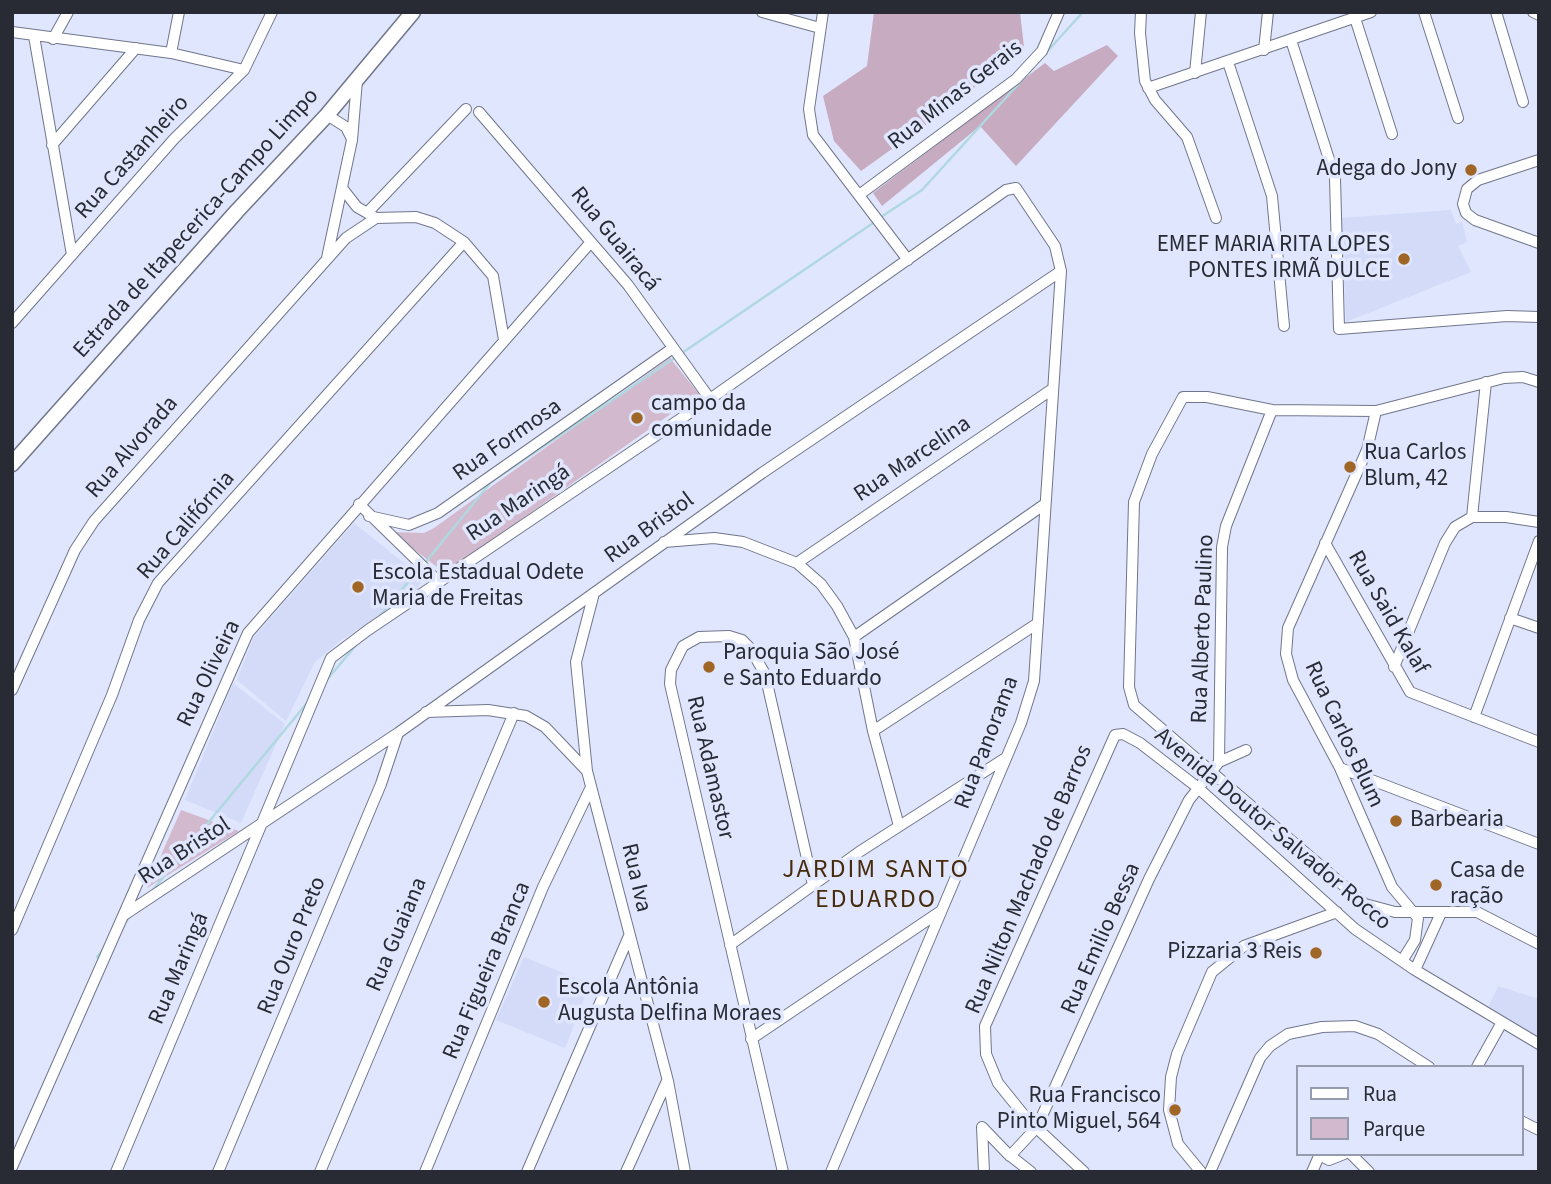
<!DOCTYPE html>
<html>
<head>
<meta charset="utf-8">
<style>
  body { margin:0 }
  #map { position:relative; width:1551px; height:1184px; overflow:hidden; background:#e0e6fe; font-family:"Source Sans 3",sans-serif }
  canvas { display:block }
  .frame { position:absolute; inset:0; border:14px solid #282b33; pointer-events:none }
  .legend { position:absolute; left:1296px; top:1065px; width:228px; height:91px; box-sizing:border-box; background:#e0e6fe; border:2px solid #969bad; margin:0; padding:9px 12px; list-style:none; font-size:21px; color:#282b33 }
  .legend li { display:flex; align-items:center; gap:14px; height:35px }
  .legend b { width:35px; border:2px solid #969bad }
</style>
</head>
<body>
<div id="map">
<canvas width="1551" height="1184"></canvas>
<div class="frame"></div>
<ul class="legend">
<li><b style="height:9px;background:#fff"></b>Rua</li>
<li><b style="height:19px;background:#d3b9cd"></b>Parque</li>
</ul>
</div>
<script>
const context = document.querySelector('canvas').getContext('2d');
context.lineJoin = 'round';
function fillPath(path, color) { context.fillStyle = color; context.fill(path, 'evenodd'); }
const poly = rows => new Path2D(rows.map(r => 'M' + r).join(''));
function trace(path, color, width, dash) { context.strokeStyle = color; context.lineWidth = width; context.lineCap = dash ? 'butt' : 'round'; context.setLineDash(dash || []); context.stroke(path); }
function drawText(font, color, halo, rows, align = 'center') {
  context.font = font + ' "Source Sans 3",sans-serif'; context.lineWidth = 7; context.setLineDash([]); context.textBaseline = 'middle'; context.strokeStyle = halo; context.fillStyle = color; for (const [text, x, y, turn = 0] of rows) {
    context.save(); context.translate(x, y); context.rotate((+turn || 0) * Math.PI / 180); context.textAlign = isNaN(turn) ? turn : align; if (halo) context.strokeText(text, 0, 0); context.fillText(text, 0, 0); context.restore();
  }
}
fillPath(poly([
  [1451,210,1456,224,1462,222,1467,242,1458,246,1471,272,1346,322,1341,218],
  [354,523,424,579,412,594,340,641,315,662,286,721,237,680,253,638],
  [233,683,285,724,241,823,185,800],
  [524,957,590,984,565,1048,496,1020],
  [1498,986,1539,999,1539,1039,1488,1008]
]), '#d3dbf9');
fillPath(poly([
  [670,358,699,394,445,573,391,532,424,533,434,528],
  [181,810,239,831,147,888,150,880]
]), '#d3b9cd');
fillPath(poly([
  [874,12,1020,12,1024,47,948,109,861,171,834,141,823,96,867,66],
  [1107,45,1118,56,1016,166,980,126,882,206,873,193,1045,63,1054,71]
]), '#c7abc0');
trace(poly([
  [1044,55,1083,12],
  [881,217,922,190,1033,68],
  [682,353,876,221],
  [424,564,491,482,676,357],
  [379,617,419,569],
  [325,682,357,644],
  [151,892,307,703],
  [124,924,133,913],
  [97,957,104,948]
]), '#b0d8e1', 2.5);
const minor = poly([
  [762,12,820,28],
  [823,12,809,109,813,135,908,260],
  [1141,12,1140,33,1145,81,1155,100,1187,137,1216,218],
  [1424,12,1458,118],
  [1496,12,1523,102],
  [1533,12,1539,15],
  [1355,18,1392,134],
  [12,32,171,53,244,70],
  [34,36,72,255],
  [53,39,68,12],
  [1291,40,1335,178,1339,329,1507,316,1539,317],
  [1264,50,1268,12],
  [171,53,179,12],
  [1228,62,1272,196,1284,326],
  [1195,73,1201,12],
  [1148,88,1371,12],
  [479,112,628,285,710,399],
  [327,115,346,127,352,139],
  [52,145,136,48],
  [1539,160,1478,180,1467,189,1463,204,1466,213,1475,220,1539,243],
  [342,188,357,207,376,218,416,217,435,223,464,242,493,276,504,340],
  [859,195,1016,79,1042,51,1059,12],
  [367,213,466,109],
  [327,258,352,140,357,80],
  [12,323,174,139,244,70,272,12],
  [1539,382,1523,377,1504,378,1376,411,1272,410,1207,397,1183,397,1152,454,1134,502,1129,687,1134,705,1365,904,1395,912,1477,912,1539,944],
  [1376,411,1367,450,1288,628,1286,654,1293,680,1340,768,1392,887,1418,918,1415,940,1402,961],
  [359,504,439,582],
  [369,516,409,525,438,513,673,348],
  [1472,517,1486,382],
  [664,542,714,538,743,542,797,563,821,584,837,606,854,637,873,731,899,826],
  [1325,543,1410,692,1539,742],
  [797,563,1051,390],
  [594,593,576,662,587,771,668,1081,685,1172],
  [1510,618,1539,628],
  [854,637,1045,504],
  [1394,667,1445,543,1455,527,1472,517,1506,517,1539,522],
  [12,690,75,550,94,521,346,238,376,218],
  [426,712,488,710,526,716,545,727,587,771],
  [1474,717,1539,541],
  [873,731,1038,623],
  [1219,762,1246,750],
  [1340,768,1539,844],
  [124,915,398,733,762,473,1061,271],
  [12,930,112,695,139,620,158,583,464,242],
  [730,945,859,852,1004,759],
  [1415,970,1441,913],
  [751,1039,941,911],
  [1477,1067,1501,1024],
  [1521,1121,1539,1130],
  [982,1127,1008,1154,1031,1172],
  [982,1127,984,1172],
  [1318,1154,1329,1160,1344,1154],
  [1351,1154,1369,1172],
  [1010,1156,1037,1127,1149,879,1189,800,1219,762,1222,547,1226,526,1272,410],
  [12,1167,248,633,591,242],
  [116,1172,331,658,368,630,710,399,1006,190,1016,188,1055,246,1061,271,1034,681,1021,723,831,1172],
  [218,1172,381,784,398,733],
  [320,1172,514,713],
  [425,1172,543,887,591,787],
  [527,1172,629,936],
  [626,1172,667,1081],
  [783,1172,670,684,671,670,683,646,699,637,729,636,742,640,750,648,765,674,813,885],
  [1084,1172,1027,1119,998,1083,986,1054,985,1026,1115,735,1123,734,1140,743,1197,787,1355,929,1415,970,1539,1044],
  [1201,1172,1178,1144,1169,1110,1171,1077,1177,1054,1212,972,1244,946,1337,912],
  [1210,1172,1260,1058,1270,1046,1288,1034,1322,1027,1355,1026,1378,1034,1429,1067],
  [1312,1172,1319,1156]
]);
const secondary = poly([
  [12,464,237,211,327,115,413,12]
]);
trace(minor, '#70768b', 12);
trace(secondary, '#70768b', 17);
trace(minor, '#fff', 10);
trace(secondary, '#fff', 14);
for (const [x, y, r, color] of [
  [1471,170,7,"#a06625"],
  [1404,259,7,"#a06625"],
  [637,418,7,"#a06625"],
  [1350,467,7,"#a06625"],
  [358,587,7,"#a06625"],
  [709,667,7,"#a06625"],
  [1396,821,7,"#a06625"],
  [1436,885,7,"#a06625"],
  [1316,953,7,"#a06625"],
  [544,1002,7,"#a06625"],
  [1175,1110,7,"#a06625"]
]) { const dot = new Path2D(); dot.arc(x, y, r, 0, 2 * Math.PI); context.fillStyle = color; context.fill(dot); trace(dot, '#e0e6fe', 2.5); }
drawText('23px', '#282b33', '#e0e6fe', [
  ["Rua Minas Gerais",956,96,-38],
  ["Rua Castanheiro",133,158,-48],
  ["Estrada de Itapecerica-Campo Limpo",197,224,-48],
  ["Rua Guairacá",614,240,51],
  ["Rua Formosa",508,441,-35],
  ["Rua Alvorada",133,448,-49],
  ["Rua Marcelina",913,460,-34],
  ["Rua Maringá",519,504,-34],
  ["Rua Califórnia",187,526,-49],
  ["Rua Bristol",650,529,-36],
  ["Rua Said Kalaf",1387,613,60],
  ["Rua Alberto Paulino",1204,629,-88],
  ["Rua Oliveira",210,674,-64],
  ["Rua Carlos Blum",1343,735,65],
  ["Rua Panorama",988,743,-69],
  ["Rua Adamastor",709,768,77],
  ["Avenida Doutor Salvador Rocco",1272,830,40],
  ["Rua Bristol",185,852,-33],
  ["Rua Iva",635,878,77],
  ["Rua Nilton Machado de Barros",1030,880,-67],
  ["Rua Guaiana",398,935,-67],
  ["Rua Emilio Bessa",1102,939,-66],
  ["Rua Ouro Preto",293,946,-68],
  ["Rua Maringá",180,969,-67],
  ["Rua Figueira Branca",488,971,-67]
]);
drawText('23px', '#282b33', '#e0e6fe', [
  ["Adega do Jony",1457,170,"right"],
  ["EMEF MARIA RITA LOPES",1390,246,"right"],
  ["PONTES IRMÃ DULCE",1390,272,"right"],
  ["campo da",651,405],
  ["comunidade",651,431],
  ["Rua Carlos",1364,454],
  ["Blum, 42",1364,480],
  ["Escola Estadual Odete",372,574],
  ["Maria de Freitas",372,600],
  ["Paroquia São José",723,654],
  ["e Santo Eduardo",723,680],
  ["Barbearia",1410,821],
  ["Casa de",1450,872],
  ["ração",1450,898],
  ["Pizzaria 3 Reis",1302,953,"right"],
  ["Escola Antônia",558,989],
  ["Augusta Delfina Moraes",558,1015],
  ["Rua Francisco",1161,1097,"right"],
  ["Pinto Miguel, 564",1161,1123,"right"]
], 'left');
context.letterSpacing = '2px';
drawText('26px', '#472b0d', '#e0e6fe', [
  ["JARDIM SANTO",876,871],
  ["EDUARDO",876,901]
]);
context.letterSpacing = '0px';
</script>
</body>
</html>
